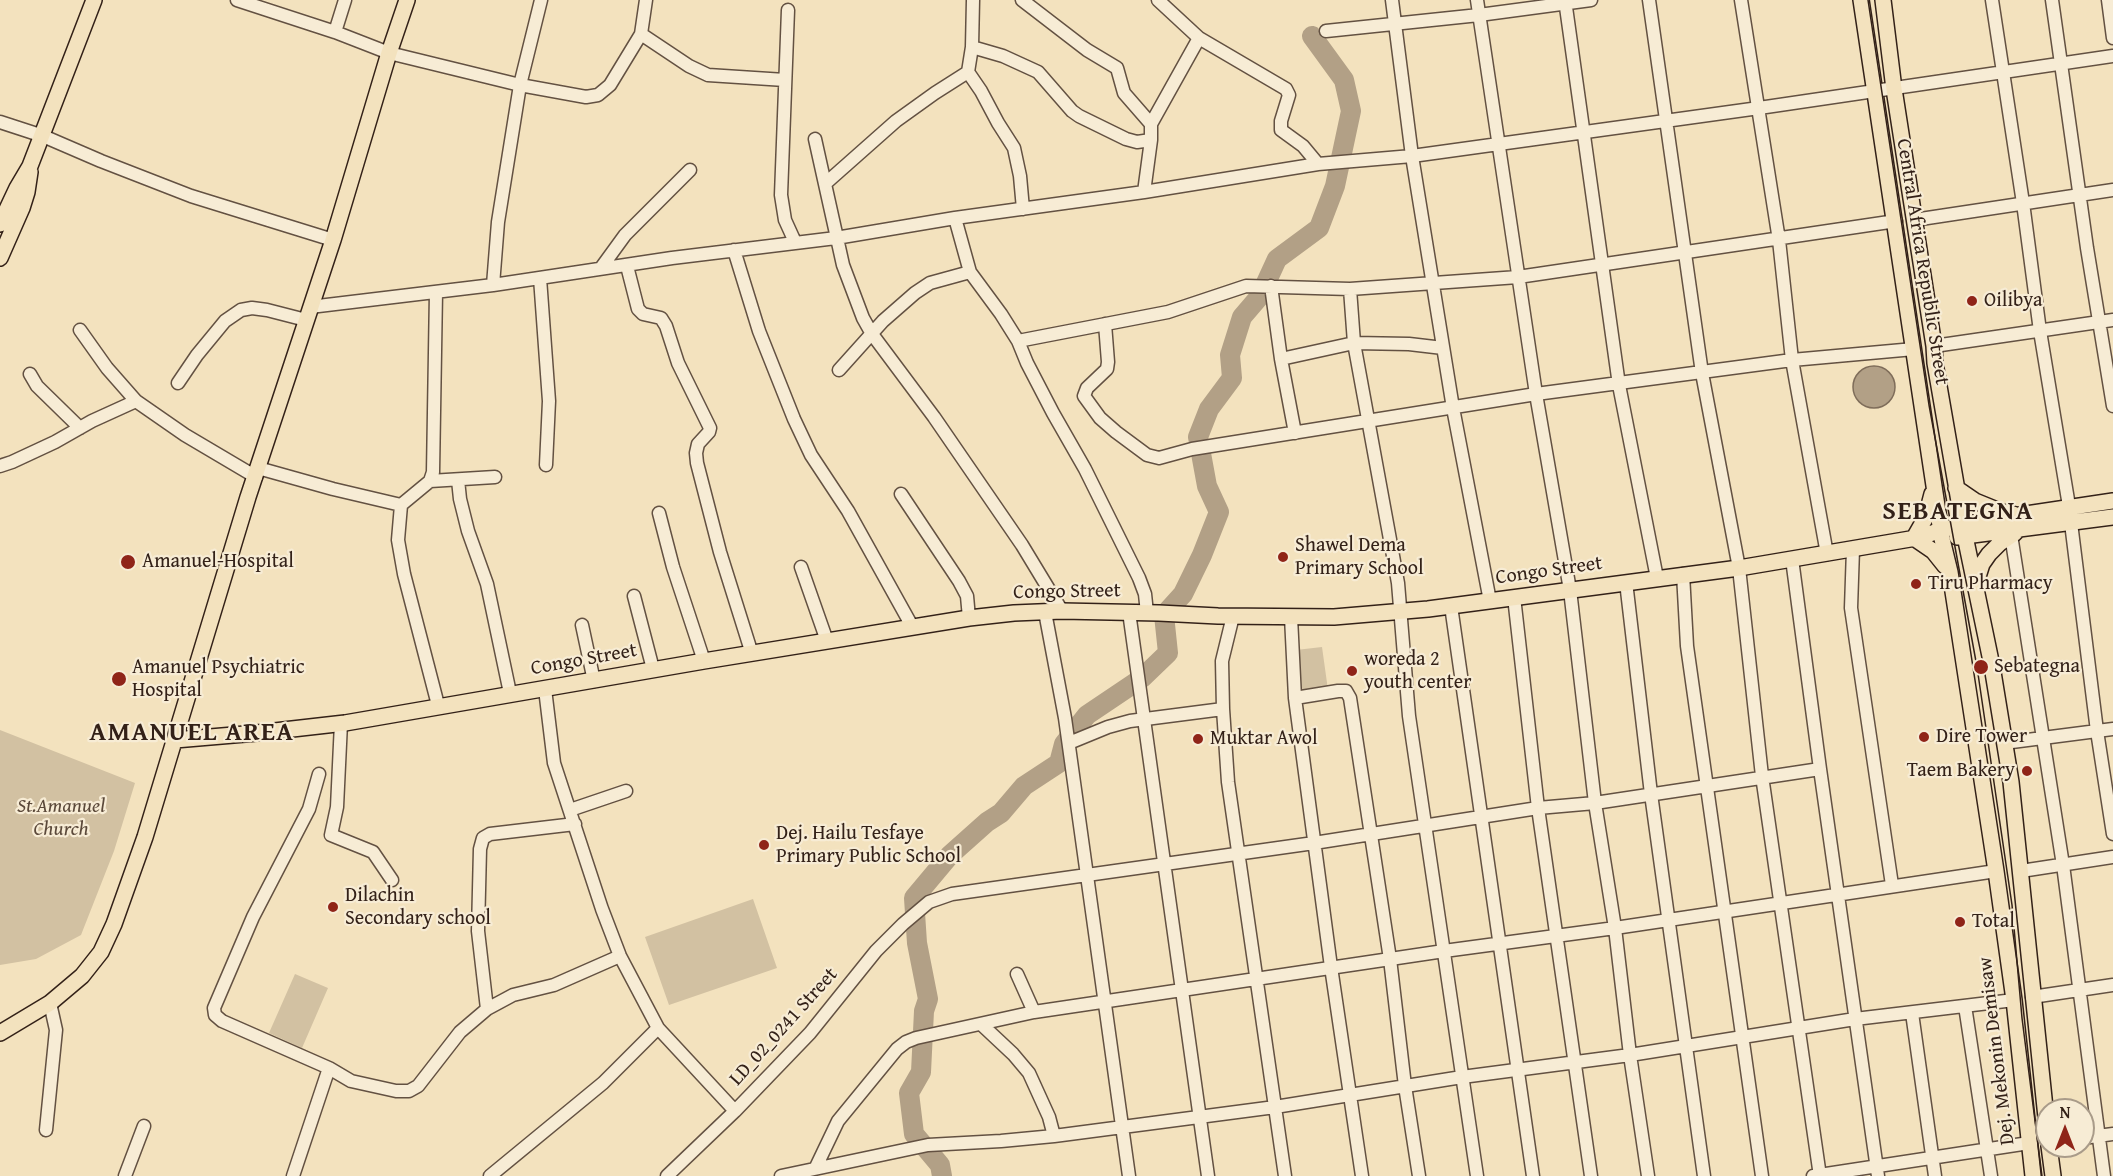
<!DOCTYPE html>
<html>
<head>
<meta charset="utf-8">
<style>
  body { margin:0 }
  #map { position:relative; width:2113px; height:1176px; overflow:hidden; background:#f3e2be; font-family:"Gentium Book Plus",serif }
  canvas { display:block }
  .north { position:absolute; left:2035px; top:1098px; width:60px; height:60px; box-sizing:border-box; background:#f7ecd5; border:2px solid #a99b89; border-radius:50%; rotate:0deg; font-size:16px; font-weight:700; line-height:24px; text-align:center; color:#332118 }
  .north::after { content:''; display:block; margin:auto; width:21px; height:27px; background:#8f2418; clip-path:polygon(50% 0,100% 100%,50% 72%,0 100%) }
</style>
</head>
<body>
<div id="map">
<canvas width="2113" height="1176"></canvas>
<div class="north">N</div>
</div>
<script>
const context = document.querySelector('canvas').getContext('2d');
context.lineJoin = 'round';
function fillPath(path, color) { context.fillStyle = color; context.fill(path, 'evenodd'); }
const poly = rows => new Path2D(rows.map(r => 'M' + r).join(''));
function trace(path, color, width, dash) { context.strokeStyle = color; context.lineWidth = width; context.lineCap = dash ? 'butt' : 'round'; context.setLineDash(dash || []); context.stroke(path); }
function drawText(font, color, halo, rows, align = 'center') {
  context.font = font + ' "Gentium Book Plus",serif'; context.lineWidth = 4.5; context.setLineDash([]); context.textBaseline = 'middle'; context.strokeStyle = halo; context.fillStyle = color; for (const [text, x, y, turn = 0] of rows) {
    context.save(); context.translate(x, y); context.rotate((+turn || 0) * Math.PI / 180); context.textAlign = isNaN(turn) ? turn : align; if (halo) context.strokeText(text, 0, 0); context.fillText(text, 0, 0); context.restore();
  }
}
fillPath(poly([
  [1322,647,1328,690,1302,693,1296,650],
  [0,730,135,783,114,851,81,935,36,959,0,965],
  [753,899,777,968,669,1005,645,937],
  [295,974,328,988,302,1048,269,1033]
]), '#d2c1a2');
const water = poly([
  '1853 387a21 21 0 1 1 42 0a21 21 0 1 1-42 0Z'
]);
fillPath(water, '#b2a086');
trace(water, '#7f6d5a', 1.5);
trace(poly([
  [942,1176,940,1165,914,1134,909,1093,921,1072,924,1011,928,999,917,943,914,898,950,855,987,822,1001,813,1024,786,1059,763,1064,744,1087,715,1142,678,1168,653,1164,615,1183,594,1202,555,1219,512,1207,486,1198,437,1209,409,1232,378,1230,355,1242,317,1260,296,1277,259,1319,228,1335,186,1351,111,1344,80,1312,36]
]), '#b2a086', 20);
const minor = poly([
  [237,0,335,32,389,53,520,85,586,97,598,95,610,85,641,34,646,0],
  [973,0,972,47,968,72,981,91,998,123,1014,148,1020,176,1023,209],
  [1022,0,1087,50,1117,68,1124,93,1151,124],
  [1158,0,1199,38,1286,89,1289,95,1281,121,1281,130,1303,146,1318,164],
  [1392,0,1412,156,1453,408,1490,601],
  [1477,0,1536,394,1570,590,1595,803,1615,928,1630,1055,1648,1176],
  [1565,0,1619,385,1657,578],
  [1649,0,1702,373,1739,568,1762,776,1820,1176],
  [1741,0,1779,240,1792,360,1827,554],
  [1992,0,2023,203,2040,331,2069,506],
  [2052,0,2087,248,2113,406],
  [2108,0,2113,38],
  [788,10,781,195,785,220,795,242],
  [1326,31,1479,15,1591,0],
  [335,32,345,0],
  [641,34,689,66,708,75,785,80],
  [972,47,1003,56,1038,72,1072,111,1079,116,1126,139,1137,142,1151,140],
  [0,122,43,136,101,161,191,196,333,240],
  [815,139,843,265,863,318,872,334,934,417,1022,545,1062,611],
  [826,183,896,121,935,93,968,72],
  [1144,192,1151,140,1151,124,1199,38],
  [955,218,970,272,1001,314,1018,341,1027,363,1053,413,1085,469,1139,578,1145,594,1147,613],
  [1914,220,2113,190],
  [734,250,759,331,794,419,811,455,848,511,913,628],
  [627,266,638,309,643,314,661,318,666,326,678,363,710,428,709,432,698,444,696,453,697,463,720,552,752,654],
  [601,268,625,235,690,170],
  [540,278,549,401,546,465],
  [493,285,498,222,520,85,541,0],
  [1271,286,1281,359,1295,433],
  [1350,289,1354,343,1398,583,1409,716,1477,1176],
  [310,307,493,285,672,258,836,238,955,218,1144,192,1318,164,1412,156,1759,108,2113,56],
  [1105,324,1108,362,1107,369,1087,388,1084,396,1100,418,1116,432,1147,455,1159,458,1192,449,1536,394,1792,360,1914,349],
  [80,330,107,368,136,401],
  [1018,341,1168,312,1246,286,1350,289,1518,277,1896,221],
  [1934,346,2113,320],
  [1281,359,1354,343,1409,344,1443,348],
  [839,370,883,321,915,293,930,283,970,272],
  [30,374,37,386,80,428],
  [178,383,197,355,225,321,241,310,252,308,267,310,306,320],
  [0,466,12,462,55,442,92,421,136,401,185,435,256,477],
  [258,468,333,489,401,505,398,540,404,574,438,705],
  [458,480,460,499,468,531,487,584,510,693],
  [430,481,495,477],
  [901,494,959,581,967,596,969,618],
  [401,505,430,481,433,472,436,292],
  [659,513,673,567,704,661],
  [2071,523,2097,731,2113,834],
  [2011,535,2063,865,2104,1176],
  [1853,549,1851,608,1892,885],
  [1792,559,1820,769,1878,1176],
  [801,567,827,641],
  [1683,574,1687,646,1762,1176],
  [1626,582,1651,794,1704,1176],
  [634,596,653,669],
  [1514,597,1538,808,1591,1176],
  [1451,606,1533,1176],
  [1045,612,1065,718,1129,1176],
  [1129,612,1208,1176],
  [1233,616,1222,661,1223,709,1228,782,1285,1176],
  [1291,617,1295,698,1331,967,1362,1176],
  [582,625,594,681],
  [545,689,554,763,602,909,620,956,658,1028,735,1111],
  [1295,698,1338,691,1346,691,1350,698,1390,959,1405,1086,1419,1176],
  [341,723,337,807,331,835,373,852,392,880],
  [1069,743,1108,727,1130,721,1223,709],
  [2004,743,2113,729],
  [319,774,309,809,253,917,214,1008,215,1015,222,1021,329,1068,351,1081,396,1091,409,1091,418,1086,460,1032,487,1009,513,995,554,985,620,956],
  [570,810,626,791],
  [2021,871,2113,857],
  [1017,974,1034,1012],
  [2032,997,2113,985],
  [1965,1006,1991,1176],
  [487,1009,478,931,480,849,483,838,490,834,575,824],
  [1912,1013,1935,1176],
  [981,1024,1013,1054,1029,1073,1049,1117,1054,1136],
  [46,1130,56,1030,50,1003],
  [2083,1138,2113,1134],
  [816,1167,838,1121,897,1049,906,1042,916,1038,1034,1012,1444,951,1615,928,1996,871],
  [125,1176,144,1126],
  [293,1176,329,1068],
  [490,1176,603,1083,658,1028],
  [667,1176,735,1111,810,1033,876,951,903,924,929,902,952,894,1314,843,1538,808,1595,803,1820,769],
  [781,1176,928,1145,1001,1141,1054,1136,1275,1107,1462,1077,1630,1055,1855,1019,2014,1000],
  [1813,1176,2029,1143]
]);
const major = poly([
  [1861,0,1942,539,1950,572,1996,871,2014,1000,2033,1176],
  [1883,0,1894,89,1934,346,1935,363,1965,536,1992,666,2011,782,2047,1127],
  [0,224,17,188,30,166,94,0],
  [0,258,22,208,27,192,30,172],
  [1956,488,1975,501,2002,512,2013,514],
  [1932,494,1926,517,1914,538,1933,551,1945,566],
  [1957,537,2113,517],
  [1976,583,1982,564,1989,554,2000,543,2015,533],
  [175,740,257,733,345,723,704,661,969,618,1014,613,1062,611,1159,613,1218,616,1334,617,1428,609,1739,568,1922,537,1940,530,1993,519,2113,501],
  [0,1033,50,1003,82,976,101,952,114,924,145,837,248,497,333,240,389,53,407,0],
  [2049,1146,2053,1176]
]);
trace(minor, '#635142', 15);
trace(major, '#332118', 18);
trace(minor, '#f7ecd5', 12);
trace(major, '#f3e2be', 15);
trace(poly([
  [1868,0,1929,405,1977,667,2012,905,2022,1018,2042,1176]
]), '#332118', 1.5);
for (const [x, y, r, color] of [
  [1972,301,6,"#8f2418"],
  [1283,557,6,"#8f2418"],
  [128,562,8,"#8f2418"],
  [1916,584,6,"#8f2418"],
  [1981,667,8,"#8f2418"],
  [1352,671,6,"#8f2418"],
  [119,679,8,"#8f2418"],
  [1924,737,6,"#8f2418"],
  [1198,739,6,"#8f2418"],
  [2027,771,6,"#8f2418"],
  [764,845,6,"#8f2418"],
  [333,907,6,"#8f2418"],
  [1960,922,6,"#8f2418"]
]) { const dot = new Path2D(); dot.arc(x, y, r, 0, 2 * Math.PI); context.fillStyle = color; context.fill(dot); trace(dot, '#f7ecd5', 2); }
drawText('20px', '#332118', '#f7ecd5', [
  ["Central Africa Republic Street",1922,262,81],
  ["Congo Street",1549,571,-8],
  ["Congo Street",1067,592,-1],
  ["Congo Street",584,660,-10],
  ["LD_02_0241 Street",784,1027,-48],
  ["Dej. Mekonin Demisaw",1997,1051,-97]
]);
drawText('20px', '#332118', '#f7ecd5', [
  ["Oilibya",1984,301],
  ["Shawel Dema",1295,546],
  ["Primary School",1295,569],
  ["Amanuel-Hospital",142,562],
  ["Tiru Pharmacy",1928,584],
  ["woreda 2",1364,660],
  ["youth center",1364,683],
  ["Sebategna",1994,667],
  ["Amanuel Psychiatric",132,668],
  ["Hospital",132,691],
  ["Dire Tower",1936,737],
  ["Muktar Awol",1210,739],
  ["Taem Bakery",2015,771,"right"],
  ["Dej. Hailu Tesfaye",776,834],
  ["Primary Public School",776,857],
  ["Dilachin",345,896],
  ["Secondary school",345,919],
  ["Total",1972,922]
], 'left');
drawText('italic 20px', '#5b493a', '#f7ecd5', [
  ["St.Amanuel",61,807],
  ["Church",61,830]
]);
context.letterSpacing = '1.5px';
drawText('bold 26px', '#332118', '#f7ecd5', [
  ["SEBATEGNA",1958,512],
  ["AMANUEL AREA",192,733]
]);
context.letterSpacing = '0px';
</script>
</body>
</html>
